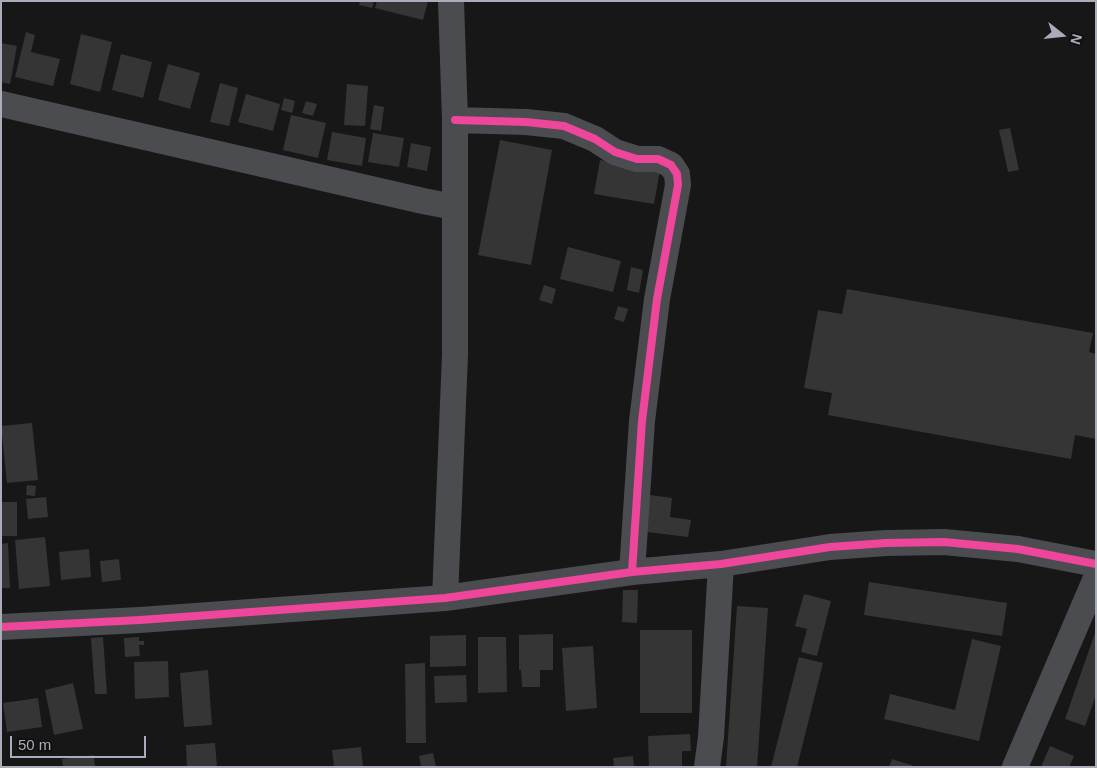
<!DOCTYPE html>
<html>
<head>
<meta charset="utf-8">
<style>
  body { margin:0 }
  #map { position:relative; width:1097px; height:768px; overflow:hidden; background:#171717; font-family:Helvetica,sans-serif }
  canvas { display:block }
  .frame { position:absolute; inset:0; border:2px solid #a8adb8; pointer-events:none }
  .north { position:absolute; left:1037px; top:10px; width:50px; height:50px; -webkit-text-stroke:4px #111113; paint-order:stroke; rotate:106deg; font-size:14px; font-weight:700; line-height:20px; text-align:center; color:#a8adb8 }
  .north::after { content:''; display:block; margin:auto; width:18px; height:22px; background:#a8adb8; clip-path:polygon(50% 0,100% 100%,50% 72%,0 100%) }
  .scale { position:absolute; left:10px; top:736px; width:136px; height:22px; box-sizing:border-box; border:2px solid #a8adb8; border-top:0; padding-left:6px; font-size:15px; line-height:18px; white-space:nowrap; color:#a8adb8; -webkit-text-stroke:4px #111113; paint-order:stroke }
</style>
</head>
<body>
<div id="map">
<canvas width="1097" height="768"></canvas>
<div class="frame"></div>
<div class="north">N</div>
<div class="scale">50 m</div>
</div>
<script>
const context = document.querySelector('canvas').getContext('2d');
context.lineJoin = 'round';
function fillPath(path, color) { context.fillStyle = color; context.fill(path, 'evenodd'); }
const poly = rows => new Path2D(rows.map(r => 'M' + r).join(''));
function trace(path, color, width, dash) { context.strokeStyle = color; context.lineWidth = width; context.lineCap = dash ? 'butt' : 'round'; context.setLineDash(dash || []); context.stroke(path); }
fillPath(poly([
  [360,1,374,1,372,8,359,5],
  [377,1,428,1,423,20,375,8],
  [26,32,35,35,31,52,60,59,53,86,15,77],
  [81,34,112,42,100,92,70,84],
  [1,43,17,46,10,84,1,82],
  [121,54,152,62,143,98,112,90],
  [168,64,200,73,190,109,158,100],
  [220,83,238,88,229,126,210,122],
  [347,84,368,86,365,126,344,125],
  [246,94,280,104,273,131,238,122],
  [284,98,295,101,292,113,281,110],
  [306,101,317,104,313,116,302,113],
  [374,105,384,107,381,131,370,129],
  [291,115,326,123,318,158,283,150],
  [1010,128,1019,170,1008,172,999,130],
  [332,132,366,138,362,166,327,160],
  [373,133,404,138,399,167,368,162],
  [500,140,552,150,531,265,478,255],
  [411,143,431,147,427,171,407,167],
  [600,160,660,170,654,204,594,194],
  [568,247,621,261,613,292,560,279],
  [631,267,643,270,639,293,627,290],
  [544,285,556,289,552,304,539,300],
  [847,289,1093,333,1089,352,1096,354,1096,439,1075,435,1071,459,828,415,832,393,804,388,818,310,842,314],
  [618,306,628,309,624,322,614,319],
  [32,423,38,480,7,483,1,426],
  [27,485,36,486,35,496,26,495],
  [643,494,672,498,670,517,691,520,688,537,639,531],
  [46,497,48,517,28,519,26,499],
  [1,502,17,502,17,536,1,536],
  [45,537,50,586,19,589,15,540],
  [8,543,10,588,1,588,1,544],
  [89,549,91,577,61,580,59,552],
  [119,559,121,580,102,582,100,561],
  [869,582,1007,603,1002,636,864,615],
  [623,590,638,590,637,623,622,622],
  [804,594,831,601,817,656,801,652,807,629,795,626],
  [737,606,768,608,757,767,726,767],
  [640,630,692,630,692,713,640,713],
  [1096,630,1096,695,1085,726,1065,719],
  [553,634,553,670,540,670,540,687,522,687,521,670,519,670,519,635],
  [466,635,466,666,430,667,430,636],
  [103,637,107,694,95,694,91,638],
  [139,637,139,641,144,641,144,645,139,645,140,656,125,657,124,638],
  [478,637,506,637,507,692,478,693],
  [972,639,1001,646,979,741,884,719,890,694,955,710],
  [593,646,597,708,566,711,562,648],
  [799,657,823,663,797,767,771,767],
  [168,661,169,697,135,699,134,662],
  [425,663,426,743,406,743,405,664],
  [208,670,212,725,184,727,180,673],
  [466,675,467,702,435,703,434,676],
  [73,683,83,729,54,735,45,690],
  [38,698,42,727,7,732,3,703],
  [690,734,691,751,682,751,682,767,649,767,648,736],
  [215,743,217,767,187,767,186,745],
  [1050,746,1074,756,1069,767,1041,767],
  [361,747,363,767,334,767,332,750],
  [433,753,436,767,421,767,419,756],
  [94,755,95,767,63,767,62,759],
  [633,756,634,767,614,767,613,758],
  [892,759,914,766,914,767,889,767]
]), '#353536');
trace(poly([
  [1,104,423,201,454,207],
  [455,120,526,122,564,126,595,139,615,152,637,159,658,159,671,165,677,174,678,185,657,299,642,421,632,572],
  [445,598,455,355,455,120,451,1],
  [1,627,140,620,445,598,632,572,721,564,830,547,886,543,944,542,1018,549,1096,564],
  [707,767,711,737,721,564],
  [1015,767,1096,578]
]), '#4b4c50', 26);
trace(poly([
  [455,120,526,122,564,126,595,139,615,152,637,159,658,159,671,165,677,174,678,185,657,299,642,421,632,572],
  [1,627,140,620,445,598,632,572,721,564,830,547,886,543,944,542,1018,549,1096,564]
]), '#ed469a', 8);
</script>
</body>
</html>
